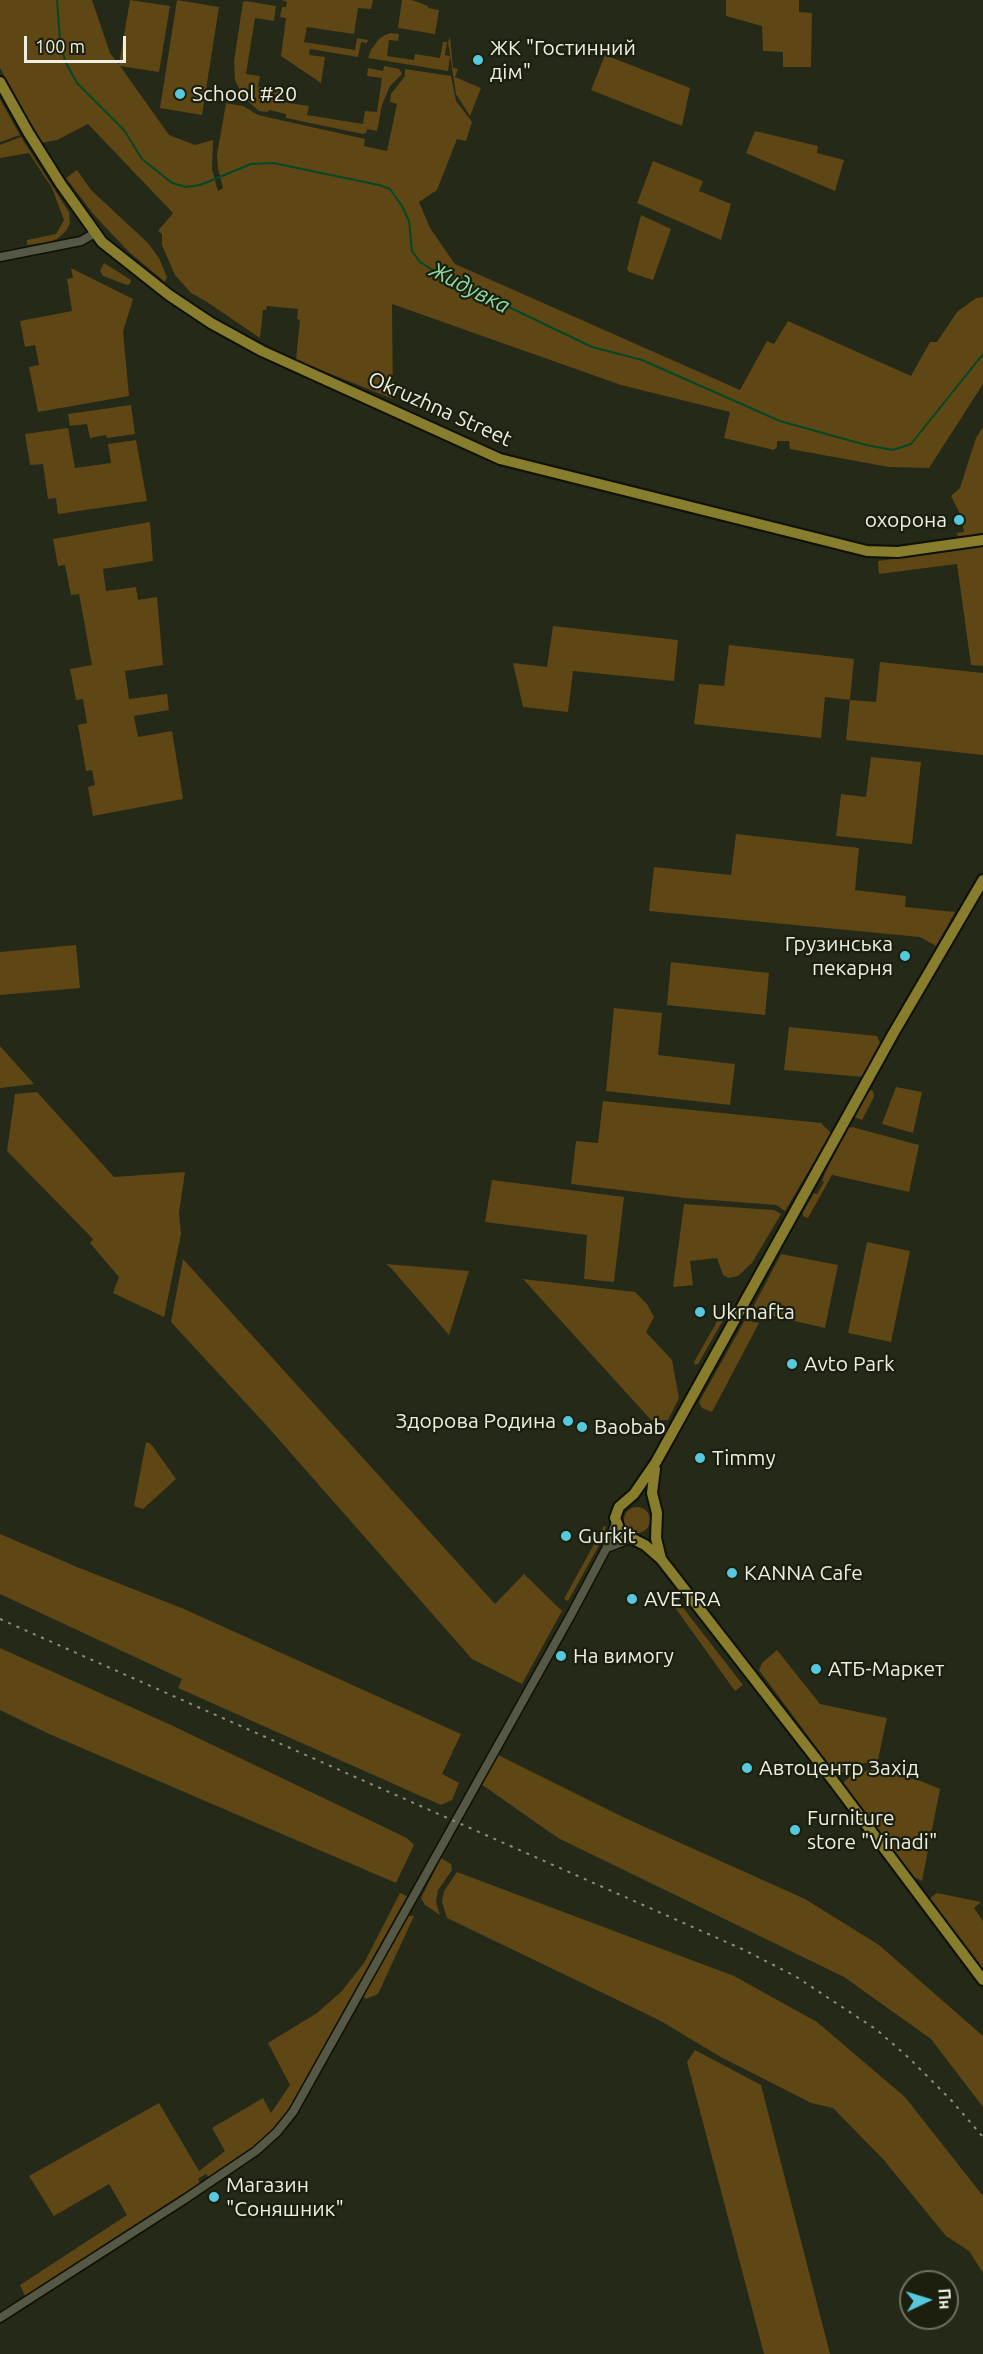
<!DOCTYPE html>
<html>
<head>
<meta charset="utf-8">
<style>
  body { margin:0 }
  #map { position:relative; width:983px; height:2354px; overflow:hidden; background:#252917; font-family:Ubuntu,sans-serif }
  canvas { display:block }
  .north { position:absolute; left:899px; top:2270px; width:60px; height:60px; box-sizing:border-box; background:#1c1f0d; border:2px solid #6f7263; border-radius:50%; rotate:86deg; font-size:16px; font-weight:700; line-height:24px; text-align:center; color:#ecefe4 }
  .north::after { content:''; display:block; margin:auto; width:21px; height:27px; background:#55cadf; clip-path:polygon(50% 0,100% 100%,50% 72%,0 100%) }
  .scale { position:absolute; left:24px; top:36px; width:102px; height:27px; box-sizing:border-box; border:3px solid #ecefe4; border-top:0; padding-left:8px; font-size:18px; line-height:21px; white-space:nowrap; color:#ecefe4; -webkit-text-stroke:4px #1c1f0d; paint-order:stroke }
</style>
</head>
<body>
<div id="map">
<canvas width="983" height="2354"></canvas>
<div class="north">Пн</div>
<div class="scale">100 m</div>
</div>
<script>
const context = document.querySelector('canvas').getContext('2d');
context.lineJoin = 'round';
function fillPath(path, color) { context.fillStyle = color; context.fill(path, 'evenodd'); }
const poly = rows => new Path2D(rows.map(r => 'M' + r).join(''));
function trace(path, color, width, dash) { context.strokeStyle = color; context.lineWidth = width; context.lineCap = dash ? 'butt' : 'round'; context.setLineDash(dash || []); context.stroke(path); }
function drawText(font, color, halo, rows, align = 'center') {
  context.font = font + ' Ubuntu,sans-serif'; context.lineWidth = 4.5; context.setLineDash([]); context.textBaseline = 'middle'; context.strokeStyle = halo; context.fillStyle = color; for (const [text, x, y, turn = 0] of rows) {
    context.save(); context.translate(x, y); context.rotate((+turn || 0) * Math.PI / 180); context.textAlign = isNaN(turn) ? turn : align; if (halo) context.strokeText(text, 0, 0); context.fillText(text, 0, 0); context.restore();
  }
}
fillPath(poly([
  [0,0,92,0,110,53,119,65,130,0,170,6,159,72,120,66,169,135,195,145,213,140,212,169,218,191,223,188,218,168,217,155,226,103,243,106,258,115,365,139,364,146,387,151,397,104,390,102,391,94,405,76,405,69,451,76,456,101,472,122,466,141,457,139,437,190,419,202,430,228,455,264,740,390,767,341,774,344,788,321,911,376,930,342,937,342,957,312,976,298,983,297,983,384,929,468,889,467,790,449,789,441,777,441,777,447,774,450,724,438,730,412,621,385,392,304,393,399,296,360,300,320,297,319,298,309,267,306,266,310,263,310,260,338,207,302,191,293,175,275,162,245,162,234,158,231,173,213,88,124,57,140,41,143,0,68],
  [177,0,219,7,202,115,160,108],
  [282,0,373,0,371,9,358,8,354,34,307,27,304,42,355,50,357,38,368,40,367,43,361,42,358,57,310,49,309,55,325,57,321,83,281,56,286,18,280,17,282,7,286,7,287,2],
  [402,0,412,0,428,6,428,8,439,10,435,34,398,28],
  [726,0,799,0,799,12,812,13,811,67,783,67,783,52,763,51,762,26,726,16],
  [245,1,276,6,274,21,255,18,246,74,260,76,258,87,284,91,282,102,309,106,307,115,363,124,365,111,377,112,382,78,367,76,368,68,383,71,384,66,399,69,402,74,390,86,382,105,377,131,367,129,366,133,363,134,286,118,286,114,269,110,268,112,259,111,243,97,235,80,234,61,243,2],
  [391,33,399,34,398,41,389,40,387,56,414,60,415,54,440,58,443,42,447,42,445,55,450,56,448,71,368,58,371,50,379,39,385,35],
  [450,37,453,68,458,69,455,77,481,88,470,116,456,94,448,42],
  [605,55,690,88,682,126,591,90],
  [0,99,20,135,0,142],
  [755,131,818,146,817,153,844,160,835,191,746,153],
  [21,137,69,212,70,223,66,231,57,239,48,242,27,245,27,240,56,234,64,220,52,188,29,153,0,158,0,145],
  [653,161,703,181,699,191,731,204,721,240,637,203],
  [77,170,91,190,148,243,159,258,167,277,165,282,129,252,94,215,66,178],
  [641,215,671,229,653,280,629,272,627,269],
  [104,263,131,280,130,284,127,285,103,276,100,271],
  [71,268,133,299,123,332,129,396,38,412,29,367,39,365,35,345,25,347,20,321,72,311,67,279,73,278],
  [131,405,135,434,107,438,106,435,90,438,87,424,70,426,68,414],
  [983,427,983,533,959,537,956,533,964,532,961,516,951,496,960,488,976,438],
  [68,428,75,468,111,463,108,444,136,440,147,501,58,514,56,498,48,499,43,464,30,465,25,434],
  [150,522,153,561,103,569,106,591,136,587,138,600,157,597,163,665,125,671,129,699,167,694,169,710,134,716,138,737,172,731,183,799,93,816,88,787,95,785,92,770,86,771,78,725,87,723,83,699,76,700,70,669,92,665,79,594,71,595,65,565,58,566,53,539],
  [983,547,983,666,971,665,957,564,879,574,878,561],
  [553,626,678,640,674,681,573,671,568,712,523,707,513,663,547,667],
  [729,645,854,659,850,700,825,697,821,738,694,724,699,684,724,686],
  [880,662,983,673,983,755,846,740,850,700,876,702],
  [871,757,921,762,912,844,836,836,841,794,866,797],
  [736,834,859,848,855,890,906,896,905,907,955,912,936,946,920,937,649,911,654,867,731,875],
  [76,945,80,988,0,995,0,952],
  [671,962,769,973,765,1015,667,1005],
  [614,1008,662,1013,658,1055,735,1064,730,1105,606,1091],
  [789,1027,877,1036,880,1043,863,1077,784,1070],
  [0,1046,34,1084,0,1088],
  [896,1087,922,1092,913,1133,882,1124],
  [870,1090,873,1091,874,1097,862,1120,854,1117],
  [37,1092,114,1177,185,1172,179,1213,181,1234,164,1317,113,1293,119,1277,90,1243,93,1239,7,1151,15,1094],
  [603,1101,821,1123,831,1133,785,1211,776,1205,685,1198,571,1184,576,1141,598,1143],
  [852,1127,919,1145,909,1192,832,1175,808,1218,803,1216,803,1212,814,1193,817,1194,824,1182,822,1181,825,1173,848,1128],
  [492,1180,624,1197,614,1282,584,1279,587,1235,485,1222],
  [684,1204,774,1210,781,1214,752,1263,738,1276,729,1278,723,1275,717,1258,690,1261,693,1285,673,1287],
  [867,1242,910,1251,891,1342,848,1333],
  [781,1254,838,1265,825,1328,751,1311],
  [183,1259,495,1604,524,1574,562,1611,522,1684,472,1659,267,1426,171,1322],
  [386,1264,469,1271,449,1335,391,1268],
  [523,1279,635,1292,647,1304,654,1317,646,1332,672,1360,679,1398,668,1420,651,1420],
  [723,1311,726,1312,726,1315,698,1364,695,1365,694,1362],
  [745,1320,759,1323,712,1412,702,1408,699,1402],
  [146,1442,151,1444,176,1479,143,1509,134,1506],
  '624 1520a13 13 0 1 1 26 0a13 13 0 1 1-26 0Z',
  [604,1526,606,1527,602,1540,568,1601,564,1599],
  [0,1534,77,1567,184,1609,461,1734,442,1774,459,1783,452,1800,441,1805,178,1688,182,1679,0,1594],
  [677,1600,743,1685,735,1691,671,1602],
  [0,1648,171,1725,407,1838,414,1845,396,1883,47,1733,0,1710],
  [777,1650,820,1704,887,1718,877,1764,873,1762,857,1764,837,1775,759,1670,762,1663],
  [498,1755,625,1818,805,1899,879,1945,983,2036,983,2107,931,2039,844,1977,558,1838,481,1784],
  [874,1769,921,1781,940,1789,922,1881,914,1877,843,1783,853,1774],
  [441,1858,451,1864,452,1870,438,1890,436,1902,440,1915,425,1905,421,1898],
  [457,1872,734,1976,817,2022,905,2097,983,2196,983,2273,969,2251,946,2236,883,2159,833,2108,811,2103,719,2056,659,2020,447,1918,442,1902,444,1891],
  [400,1893,407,1896,289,2109,274,2129,253,2147,209,2177,206,2174,198,2179,200,2183,25,2296,20,2285,127,2215,109,2184,54,2216,29,2176,159,2103,199,2171,225,2151,212,2128,263,2098,271,2113,290,2085,268,2043,317,2013,341,1992,364,1963],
  [937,1893,981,1902,974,1908,983,1921,983,1972,937,1913,940,1911,930,1898],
  [407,1916,414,1916,378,1994,366,1999,363,1996],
  [695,2050,761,2085,830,2354,764,2354,687,2062]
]), '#5e4615');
trace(poly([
  [57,0,60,40,65,61,77,83,124,130,142,159,172,183,186,187,200,185,251,164,273,163,379,185,390,189,402,206,409,221,412,251,420,262,434,271,592,347,642,360,780,421,866,445,893,450,911,444,983,354]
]), '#044828', 2);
const tertiary = poly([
  [0,257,81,241,95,233],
  [607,1548,630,1539],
  [0,2318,185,2199,256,2151,277,2132,293,2112,572,1613,606,1549,616,1522]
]);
const primary = poly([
  [0,82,28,132,60,183,102,242,169,295,211,323,262,351,500,459,867,551,898,552,983,540],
  [983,880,893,1034,656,1462,634,1494,619,1507,615,1518,621,1533,645,1545,661,1559,835,1783,983,1980],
  [655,1469,652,1493,657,1513,656,1538,661,1559]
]);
trace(tertiary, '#0e1103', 11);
trace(primary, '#0e1103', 14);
trace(tertiary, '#545844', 8);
trace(primary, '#877d2c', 10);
trace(poly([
  [0,1619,742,1949,795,1976,877,2030,909,2058,951,2100,983,2137]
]), '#8b8e80', 2, [3, 6]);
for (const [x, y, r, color] of [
  [478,60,6,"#55cadf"],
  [180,94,6,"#55cadf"],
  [959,520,6,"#55cadf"],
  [905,956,6,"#55cadf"],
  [700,1312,6,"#55cadf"],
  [792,1364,6,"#55cadf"],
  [568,1421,6,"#55cadf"],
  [582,1427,6,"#55cadf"],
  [700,1458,6,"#55cadf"],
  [566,1536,6,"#55cadf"],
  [732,1573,6,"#55cadf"],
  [632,1599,6,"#55cadf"],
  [561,1656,6,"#55cadf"],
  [816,1669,6,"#55cadf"],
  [747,1768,6,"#55cadf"],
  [795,1830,6,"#55cadf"],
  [214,2197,6,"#55cadf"]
]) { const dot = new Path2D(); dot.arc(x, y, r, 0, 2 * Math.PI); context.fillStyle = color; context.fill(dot); trace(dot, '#1c1f0d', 2); }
drawText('21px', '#ecefe4', '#1c1f0d', [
  ["ЖК \"Гостинний",490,48],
  ["дім\"",490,72],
  ["School #20",192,94],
  ["охорона",947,520,"right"],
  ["Грузинська",893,944,"right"],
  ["пекарня",893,968,"right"],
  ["Ukrnafta",712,1312],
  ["Avto Park",804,1364],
  ["Здорова Родина",556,1421,"right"],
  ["Baobab",594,1427],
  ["Timmy",712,1458],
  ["Gurkit",578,1536],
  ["KANNA Cafe",744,1573],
  ["AVETRA",644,1599],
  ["На вимогу",573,1656],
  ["АТБ-Маркет",828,1669],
  ["Автоцентр Захід",759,1768],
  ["Furniture",807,1818],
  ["store \"Vinadi\"",807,1842],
  ["Магазин",226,2185],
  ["\"Соняшник\"",226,2209]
], 'left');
drawText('21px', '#ecefe4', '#1c1f0d', [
  ["Okruzhna Street",440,409,24]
]);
drawText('italic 22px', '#87dea8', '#1c1f0d', [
  ["Жидувка",470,288,27]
]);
</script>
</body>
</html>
